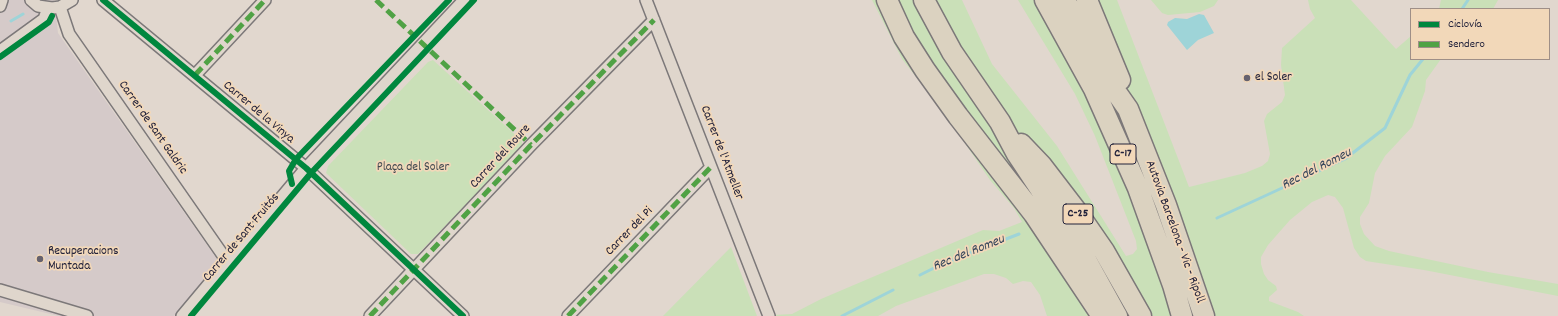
<!DOCTYPE html>
<html>
<head>
<meta charset="utf-8">
<style>
  body { margin:0 }
  #map { position:relative; width:1558px; height:316px; overflow:hidden; background:#e1d7ce; font-family:Dekko,sans-serif }
  canvas { display:block }
  .legend { position:absolute; left:1410px; top:8px; width:140px; height:52px; box-sizing:border-box; background:#f2d8b9; border:1px solid #9f8f87; margin:0; padding:5px 7px; list-style:none; font-size:12px; color:#22223b }
  .legend li { display:flex; align-items:center; gap:8px; height:20px }
  .legend b { width:20px; border:1px solid #9f8f87 }
</style>
</head>
<body>
<div id="map">
<canvas width="1558" height="316"></canvas>
<ul class="legend">
<li><b style="height:5px;background:#00873e"></b>Ciclovía</li>
<li><b style="height:5px;background:#50a245"></b>Sendero</li>
</ul>
</div>
<script>
const context = document.querySelector('canvas').getContext('2d');
context.lineJoin = 'round';
function fillPath(path, color) { context.fillStyle = color; context.fill(path, 'evenodd'); }
const poly = rows => new Path2D(rows.map(r => 'M' + r).join(''));
function trace(path, color, width, dash) { context.strokeStyle = color; context.lineWidth = width; context.lineCap = dash ? 'butt' : 'round'; context.setLineDash(dash || []); context.stroke(path); }
function drawText(font, color, halo, rows, align = 'center') {
  context.font = font + ' Dekko,sans-serif'; context.lineWidth = 3.5; context.setLineDash([]); context.textBaseline = 'middle'; context.strokeStyle = halo; context.fillStyle = color; for (const [text, x, y, turn = 0] of rows) {
    context.save(); context.translate(x, y); context.rotate((+turn || 0) * Math.PI / 180); context.textAlign = isNaN(turn) ? turn : align; if (halo) context.strokeText(text, 0, 0); context.fillText(text, 0, 0); context.restore();
  }
}
fillPath(poly([
  [0,0,54,0,58,33,219,262,174,316,59,316,0,302]
]), '#d5cac9');
fillPath(poly([
  [872,0,962,0,992,64,1057,146,1126,256,1133,254,1137,249,1136,241,1095,136,1075,94,1018,0,1117,0,1189,187,1245,173,1262,166,1268,161,1270,154,1264,121,1267,114,1282,102,1285,95,1281,65,1282,48,1315,18,1310,9,1308,0,1351,0,1396,49,1411,36,1411,59,1441,59,1426,80,1425,91,1412,127,1385,156,1375,173,1369,203,1360,217,1360,224,1364,234,1375,246,1389,251,1488,272,1558,284,1558,296,1424,270,1366,261,1360,257,1354,248,1343,208,1335,197,1328,195,1312,202,1290,220,1268,245,1261,257,1261,264,1264,274,1268,280,1276,286,1277,290,1269,297,1269,301,1298,312,1304,316,1047,316,1040,295,1031,282,1023,281,1013,284,1006,278,994,274,984,274,896,306,878,316,773,316,772,315,792,314,821,299,983,230,999,231,1022,222,1014,208,990,180,943,111,902,59],
  [1151,0,1218,0,1214,6,1200,12,1168,15,1162,13],
  [1441,0,1498,0,1493,9,1439,9],
  [433,60,522,141,522,146,418,254,411,254,326,173,328,166,428,62],
  [731,247,757,316,663,316]
]), '#cae0b8');
fillPath(poly([
  [1199,14,1204,15,1214,33,1198,40,1187,50,1167,25,1168,22,1175,18,1187,19]
]), '#9ed4d8');
trace(poly([
  [1462,9,1468,0],
  [11,21,23,14],
  [1217,218,1345,159,1385,128,1410,75,1423,59],
  [920,275,942,264,1019,234],
  [842,316,893,290]
]), '#9ed4d8', 3);
const street = poly([
  [31,0,38,6,52,8,60,7,72,0],
  [103,0,306,168,463,316],
  [646,0,769,316],
  [0,6,2,0],
  [60,7,69,34,227,261],
  [0,51,44,19,48,8],
  [195,75,265,0],
  [0,290,87,316],
  [182,316,306,168,464,0],
  [370,316,531,145,654,20],
  [568,316,711,167]
]);
const highway = poly([
  [887,0,904,37,925,70,958,116,1034,214,1102,316],
  [924,0,952,52,1000,122,1017,154,1080,249,1117,316],
  [1045,0,1094,89,1138,188,1173,285,1182,316],
  [1065,0,1107,79,1128,109,1166,205,1204,316],
  [1087,0,1120,80],
  [1021,144,1042,166,1075,209,1104,251,1141,316]
]);
trace(street, '#7c7879', 14);
trace(highway, '#7c7879', 23);
trace(street, '#dfd6cc', 11);
trace(highway, '#dbd2c0', 20);
trace(poly([
  [376,0,531,145],
  [195,75,265,0],
  [370,316,531,145,654,20],
  [568,316,711,167]
]), '#50a245', 5, [10, 5]);
trace(poly([
  [103,0,306,168,463,316],
  [0,57,49,22,52,16],
  [292,184,289,171,296,159,449,0],
  [191,316,311,173,474,0]
]), '#00873e', 6);
for (const [x, y, r, color] of [
  [1247,78,4,"#65616e"],
  [40,259,4,"#65616e"]
]) { const dot = new Path2D(); dot.arc(x, y, r, 0, 2 * Math.PI); context.fillStyle = color; context.fill(dot); trace(dot, '#f2d8b9', 1.5); }
for (const [x, y, w] of [
  [1123,154,26],
  [1078,214,30]
]) { const box = new Path2D(); box.roundRect(x - w / 2, y - 10, w, 20, 3); context.fillStyle = '#f2d8b9'; context.fill(box); trace(box, '#22223b', 1); }
drawText('bold 12px', '#22223b', null, [
  ["C-17",1123,154],
  ["C-25",1078,214]
]);
drawText('13px', '#22223b', '#f2d8b9', [
  ["el Soler",1255,78],
  ["Recuperacions",48,252],
  ["Muntada",48,267]
], 'left');
drawText('13px', '#22223b', '#f2d8b9', [
  ["Carrer de la Vinya",258,113,40],
  ["Carrer de Sant Galdric",152,128,55],
  ["Carrer de l'Atmeller",721,153,69],
  ["Carrer del Roure",501,157,-47],
  ["Carrer del Pi",630,232,-46],
  ["Autovia Barcelona - Vic - Ripoll",1174,232,70],
  ["Carrer de Sant Fruitós",242,238,-50]
]);
drawText('13px', '#404950', '#f2d8b9', [
  ["Plaça del Soler",413,168]
]);
drawText('italic 14px', '#35455b', '#f2d8b9', [
  ["Rec del Romeu",1317,170,-27],
  ["Rec del Romeu",969,254,-22]
]);
</script>
</body>
</html>
